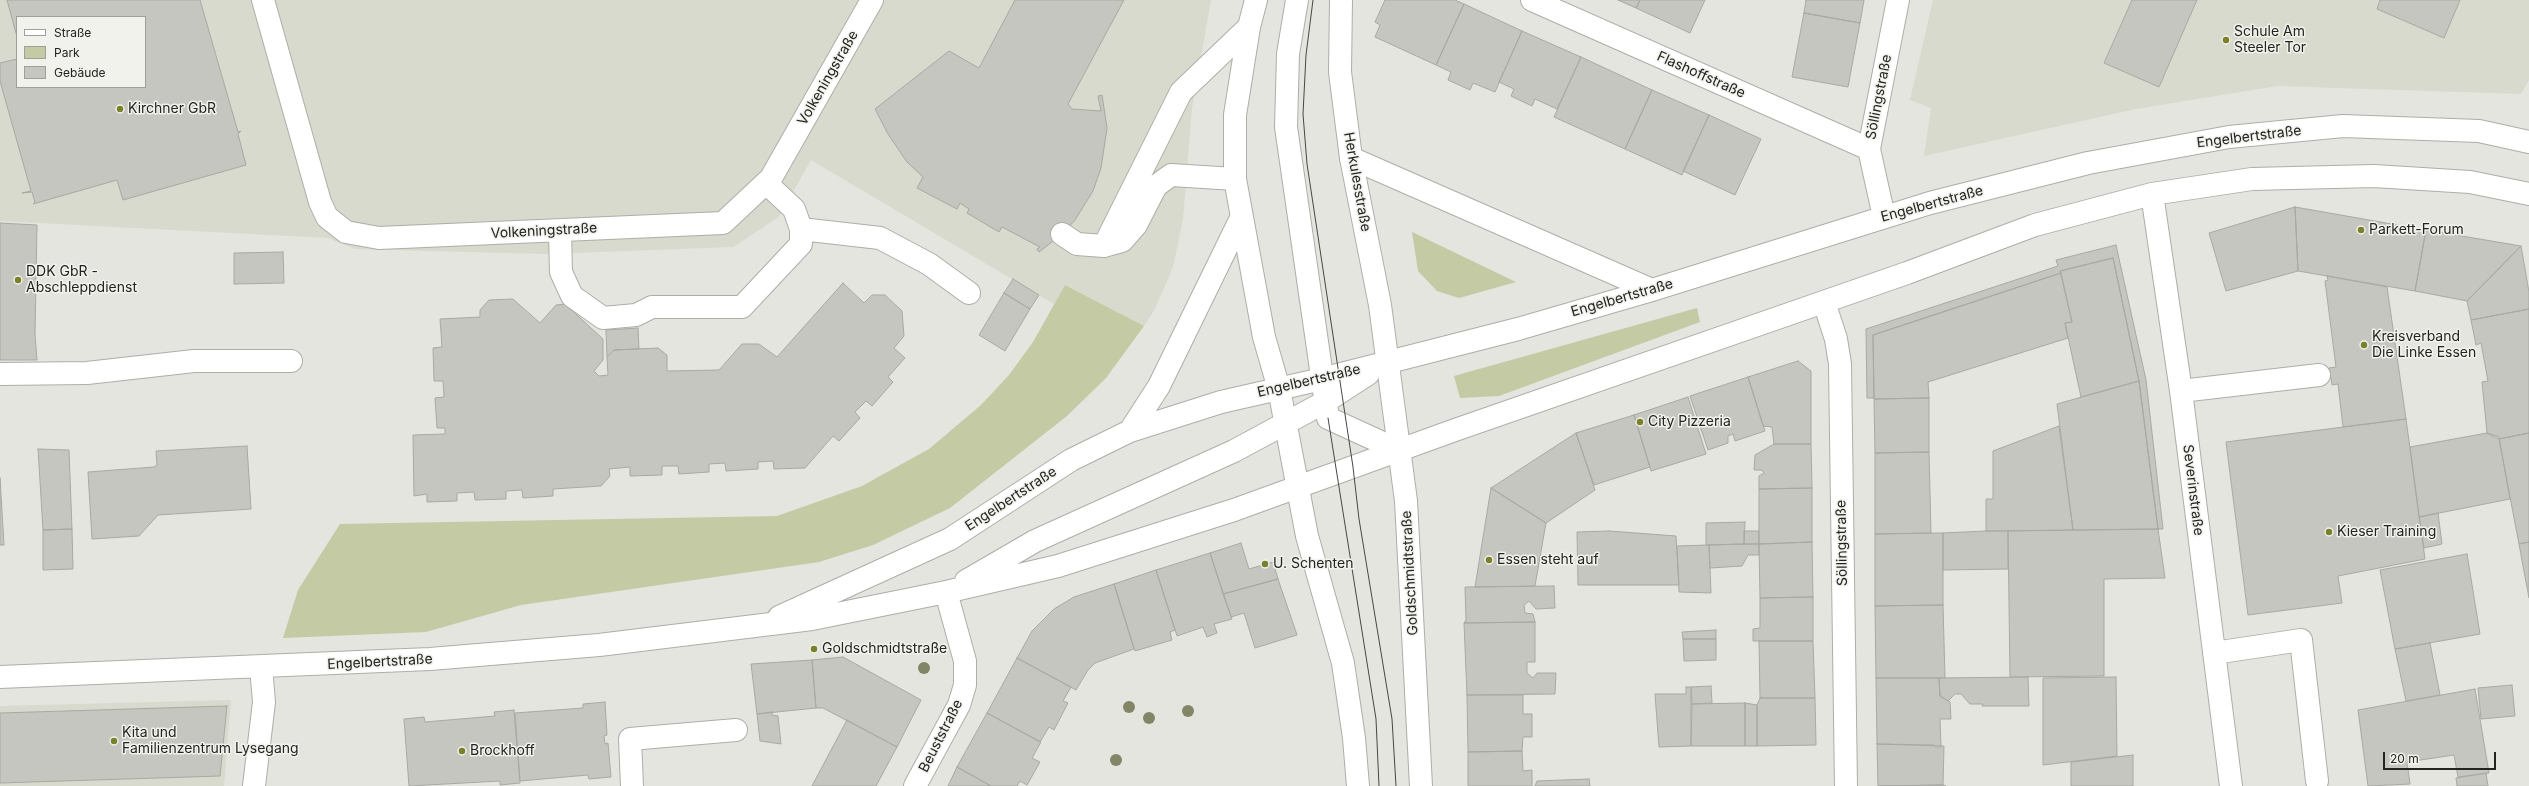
<!DOCTYPE html>
<html>
<head>
<meta charset="utf-8">
<style>
  body { margin:0 }
  #map { position:relative; width:2529px; height:786px; overflow:hidden; background:#e4e5df; font-family:Inter,sans-serif }
  canvas { display:block }
  .legend { position:absolute; left:16px; top:16px; width:130px; height:72px; box-sizing:border-box; background:#f1f2ec; border:1px solid #9fa09b; margin:0; padding:5px 7px; list-style:none; font-size:12px; color:#232421 }
  .legend li { display:flex; align-items:center; gap:8px; height:20px }
  .legend b { width:20px; border:1px solid #9fa09b }
  .scale { position:absolute; left:2383px; top:752px; width:113px; height:18px; box-sizing:border-box; border:2px solid #232421; border-top:0; padding-left:5px; font-size:12px; line-height:14px; white-space:nowrap; color:#232421; -webkit-text-stroke:3px #f1f2ec; paint-order:stroke }
</style>
</head>
<body>
<div id="map">
<canvas width="2529" height="786"></canvas>
<ul class="legend">
<li><b style="height:5px;background:#fff"></b>Straße</li>
<li><b style="height:11px;background:#c4caa3"></b>Park</li>
<li><b style="height:11px;background:#c5c6c0"></b>Gebäude</li>
</ul>
<div class="scale">20 m</div>
</div>
<script>
const context = document.querySelector('canvas').getContext('2d');
context.lineJoin = 'round';
function fillPath(path, color) { context.fillStyle = color; context.fill(path, 'evenodd'); }
const poly = rows => new Path2D(rows.map(r => 'M' + r).join(''));
function trace(path, color, width, dash) { context.strokeStyle = color; context.lineWidth = width; context.lineCap = dash ? 'butt' : 'round'; context.setLineDash(dash || []); context.stroke(path); }
function drawText(font, color, halo, rows, align = 'center') {
  context.font = font + ' Inter,sans-serif'; context.lineWidth = 3; context.setLineDash([]); context.textBaseline = 'middle'; context.strokeStyle = halo; context.fillStyle = color; for (const [text, x, y, turn = 0] of rows) {
    context.save(); context.translate(x, y); context.rotate((+turn || 0) * Math.PI / 180); context.textAlign = isNaN(turn) ? turn : align; if (halo) context.strokeText(text, 0, 0); context.fillText(text, 0, 0); context.restore();
  }
}
fillPath(poly([
  [0,0,1211,0,1192,108,1183,219,1173,267,1155,309,1144,326,1065,285,1054,304,811,160,779,217,733,247,545,254,355,249,328,238,0,221],
  [17,17,145,17,145,87,17,87],
  [1933,0,2529,0,2529,80,2521,94,2277,86,2136,109,1924,156,1931,108,1910,100],
  [231,700,224,786,0,786,0,706]
]), '#d8dacd');
fillPath(poly([
  [1412,232,1516,282,1459,298,1437,291,1418,271],
  [1065,285,1144,326,1106,378,1067,416,950,508,873,545,819,562,521,605,426,632,283,638,298,590,340,524,777,516,862,486,929,449,981,405,1009,375,1033,342],
  [1697,308,1700,322,1499,396,1460,398,1454,376]
]), '#c4caa3');
const building = poly([
  [7,0,200,0,238,132,241,131,238,134,246,165,123,200,117,180,33,204,35,202,32,192,22,193,31,191,0,81,0,63,17,59,17,87,145,87,145,17,17,17,17,37,7,0],
  [1015,0,1124,0,1068,104,1072,109,1101,111,1098,96,1102,95,1107,128,1101,168,1093,191,1075,220,1062,234,1039,252,1037,249,1040,247,1002,227,999,232,967,213,969,209,960,203,957,209,917,188,923,177,907,162,888,134,875,109,949,51,979,68,1015,0],
  [1385,0,1455,0,1464,4,1436,65,1375,37,1380,25,1375,22,1385,0],
  [1618,0,1640,0,1636,8,1618,0],
  [1640,0,1705,0,1690,33,1636,8,1640,0],
  [1806,0,1864,0,1860,23,1804,13,1806,0],
  [2132,0,2197,0,2159,87,2104,63,2132,0],
  [2380,0,2460,0,2444,38,2377,9,2380,0],
  [1464,4,1522,31,1495,92,1473,83,1470,90,1448,80,1451,72,1436,65,1464,4],
  [1804,13,1860,23,1848,87,1792,77,1804,13],
  [1522,31,1581,57,1557,109,1535,99,1532,106,1511,96,1514,89,1499,82,1522,31],
  [1581,57,1652,90,1625,149,1554,117,1581,57],
  [1652,90,1709,115,1682,175,1625,149,1652,90],
  [1709,115,1761,139,1735,195,1683,171,1709,115],
  [2295,207,2426,230,2415,291,2298,271,2295,207],
  [2295,207,2298,271,2226,291,2209,233,2295,207],
  [0,223,37,225,35,335,37,360,0,360,0,223],
  [2426,230,2521,246,2467,301,2415,291,2426,230],
  [2116,245,2146,380,2163,529,2158,529,2139,381,2113,258,2060,271,2061,273,1873,335,1874,398,1867,398,1866,329,2058,266,2056,260,2116,245],
  [2521,246,2529,292,2529,309,2471,320,2467,301,2521,246],
  [283,252,284,283,234,284,234,253,283,252],
  [2113,258,2139,381,2081,397,2065,323,2072,322,2060,271,2113,258],
  [2061,273,2072,322,2065,323,2068,338,1928,382,1929,398,1874,399,1873,335,2061,273],
  [2327,276,2387,287,2406,419,2343,427,2338,384,2332,385,2329,368,2336,367,2325,281,2328,280,2327,276],
  [1013,279,1039,295,1030,309,1004,293,1013,279],
  [843,283,864,303,872,295,885,295,902,311,904,336,894,348,905,358,888,377,893,382,872,406,866,401,855,412,860,418,839,441,833,436,805,468,774,469,773,461,758,462,758,469,726,471,725,463,709,464,709,472,679,474,678,466,662,466,662,475,630,476,630,467,609,469,610,476,601,486,553,489,553,496,523,498,522,490,506,491,506,499,475,500,474,492,457,493,457,501,427,502,427,494,414,496,413,435,445,434,445,428,437,428,435,398,444,397,443,381,434,381,433,348,442,347,440,319,480,317,480,310,489,300,513,299,540,323,556,305,565,304,603,339,603,360,594,371,599,376,608,375,607,357,614,350,658,348,667,355,667,371,719,370,742,344,759,344,777,357,843,283],
  [1004,293,1030,309,1005,351,979,335,1004,293],
  [2529,309,2529,433,2499,439,2487,433,2482,382,2488,381,2481,343,2476,345,2471,320,2529,309],
  [638,328,639,349,614,350,607,357,606,330,638,328],
  [1798,361,1811,371,1811,444,1774,444,1772,427,1763,426,1748,377,1798,361],
  [1748,377,1765,431,1735,441,1733,434,1728,436,1728,443,1708,450,1690,396,1748,377],
  [2139,381,2158,529,2073,530,2057,404,2139,381],
  [1688,397,1706,454,1651,471,1634,415,1688,397],
  [1929,398,1929,452,1875,453,1874,399,1929,398],
  [1634,415,1650,467,1594,485,1576,433,1634,415],
  [2406,419,2425,559,2338,576,2342,603,2248,615,2226,442,2406,419],
  [2059,426,2073,530,1986,531,1986,499,1993,499,1993,451,2059,426],
  [1576,433,1595,490,1546,523,1491,488,1576,433],
  [2487,433,2499,437,2510,499,2419,517,2410,447,2487,433],
  [2529,433,2529,542,2519,544,2499,439,2529,433],
  [1774,444,1811,444,1812,488,1759,489,1759,476,1764,473,1762,470,1754,470,1755,455,1774,444],
  [247,446,251,509,158,515,139,536,92,539,88,472,154,467,157,465,156,451,247,446],
  [38,449,69,450,72,529,43,530,38,449],
  [1929,452,1931,533,1875,534,1875,453,1929,452],
  [0,478,4,545,0,545,0,478],
  [1491,488,1546,523,1535,586,1475,587,1491,488],
  [1812,488,1812,542,1759,544,1759,489,1812,488],
  [2438,513,2442,544,2424,548,2419,517,2438,513],
  [1745,522,1744,544,1706,545,1706,523,1745,522],
  [72,529,73,569,43,570,43,530,72,529],
  [2158,529,2165,578,2104,579,2104,676,2010,677,2008,531,2158,529],
  [1609,531,1676,536,1679,585,1578,585,1577,532,1609,531],
  [1744,531,1759,531,1759,544,1744,544,1744,531],
  [1986,531,2008,531,2008,569,1943,570,1943,533,1986,531],
  [1943,533,1943,605,1875,606,1875,534,1943,533],
  [1812,542,1813,597,1760,598,1759,544,1812,542],
  [2529,542,2529,598,2519,544,2529,542],
  [1241,543,1249,569,1273,562,1278,579,1223,594,1210,553,1241,543],
  [1744,544,1759,544,1759,555,1748,555,1742,566,1710,568,1709,545,1744,544],
  [1709,545,1711,593,1679,592,1677,546,1709,545],
  [1210,553,1232,619,1214,624,1217,633,1207,637,1203,627,1177,636,1156,570,1210,553],
  [2467,554,2480,634,2395,649,2380,570,2467,554],
  [1156,570,1175,630,1170,632,1172,640,1135,651,1114,584,1156,570],
  [1278,579,1297,635,1255,648,1244,613,1231,617,1223,594,1278,579],
  [1114,584,1134,649,1095,663,1088,670,1076,690,1017,658,1032,631,1054,609,1074,597,1114,584],
  [1554,586,1555,608,1536,609,1529,601,1524,605,1525,613,1533,614,1535,622,1464,623,1466,620,1465,587,1554,586],
  [1813,597,1813,641,1753,641,1753,629,1760,628,1760,598,1813,597],
  [1943,605,1945,678,1876,678,1875,606,1943,605],
  [1535,622,1535,662,1527,662,1527,673,1533,678,1537,673,1556,673,1555,694,1467,695,1464,623,1535,622],
  [1716,630,1716,639,1683,639,1682,632,1716,630],
  [1683,639,1716,639,1716,660,1684,661,1683,639],
  [1759,641,1813,641,1815,698,1760,698,1759,641],
  [2430,643,2440,695,2406,701,2395,649,2430,643],
  [843,657,921,700,897,747,823,708,816,708,812,660,843,657],
  [1017,658,1071,687,1063,701,1068,703,1054,730,1049,727,1040,742,987,713,1017,658],
  [812,660,816,708,757,714,751,664,812,660],
  [2028,677,2029,706,1982,706,1983,704,1970,704,1961,694,1955,694,1948,701,1940,696,1939,678,2028,677],
  [2116,677,2117,756,2043,765,2043,678,2116,677],
  [1876,678,1939,678,1940,696,1950,702,1951,719,1940,719,1941,747,1935,747,1934,745,1877,744,1876,678],
  [2512,685,2515,716,2481,719,2478,688,2512,685],
  [1711,686,1712,703,1692,704,1691,687,1711,686],
  [1686,687,1691,687,1691,746,1659,747,1655,694,1686,694,1686,687],
  [2475,689,2489,773,2458,777,2454,755,2407,762,2410,784,2368,786,2358,710,2475,689],
  [1467,695,1523,695,1523,714,1532,714,1532,737,1523,737,1522,751,1468,752,1467,695],
  [1760,698,1815,698,1816,745,1757,746,1757,705,1760,698],
  [605,702,607,735,604,736,605,744,608,743,611,777,589,779,588,775,520,781,515,713,583,708,583,704,605,702],
  [1745,703,1745,746,1691,746,1692,704,1745,703],
  [1745,703,1757,705,1757,746,1745,746,1745,703],
  [227,706,220,776,0,783,0,713,227,706],
  [514,710,520,783,500,785,500,781,409,786,404,719,424,717,425,722,495,716,494,712,514,710],
  [772,712,772,715,778,716,781,744,760,741,757,714,772,712],
  [987,713,1041,742,1032,758,1040,762,1027,785,1020,781,1017,786,991,786,957,767,987,713],
  [847,720,897,747,876,786,812,786,847,720],
  [1877,744,1944,746,1943,785,1878,786,1877,744],
  [1522,751,1523,771,1532,770,1532,786,1468,786,1468,752,1522,751],
  [2133,755,2133,786,2071,786,2071,762,2133,755],
  [957,767,991,786,948,786,957,767],
  [2486,773,2488,786,2457,786,2456,778,2486,773],
  [1589,779,1590,786,1535,786,1537,781,1589,779],
  [1943,785,1946,786,1878,786,1943,785]
]);
fillPath(building, '#c5c6c0');
trace(building, '#a8a9a4', 1);
const minor = poly([
  [263,0,320,202,327,217,346,232,379,238,723,223,771,178,872,0],
  [1297,0,1288,54,1286,127,1328,418,1400,451],
  [1532,0,1869,149],
  [1351,158,1652,290],
  [2152,194,2181,391,2231,786],
  [1884,217,1869,149,1898,0],
  [801,229,880,238,929,264,969,293],
  [560,231,561,272,572,296,603,318,636,315,652,307,742,307,801,244,801,229,794,209,766,183],
  [1062,234,1077,244,1104,246,1122,241,1136,225,1156,186,1171,175,1235,179],
  [1104,246,1181,92,1249,27],
  [1824,302,1836,339,1840,364,1846,786],
  [0,374,87,373,194,361,291,361],
  [2181,391,2319,375],
  [1130,431,1159,386,1241,218],
  [966,581,1035,541,1234,451,1325,402,1368,374],
  [779,617,950,539,1071,460,1130,431,1221,402,1322,379,1518,329,1652,290,1930,203,2088,163,2229,137,2343,126,2479,131,2529,142],
  [2214,653,2301,640,2317,781],
  [0,677,430,659,599,645,812,619,946,592,1058,566,1234,510,1455,430,1907,273,2035,225,2152,194,2252,179,2374,176,2470,182,2529,194],
  [254,786,264,702,261,667],
  [632,786,630,739,736,730],
  [915,786,959,705,965,685,965,661,946,592]
]);
const major = poly([
  [1256,0,1249,27,1235,115,1235,179,1264,337,1279,389,1307,536,1343,663,1354,738,1358,786],
  [1341,0,1340,72,1351,158,1380,305,1406,501,1421,786]
]);
trace(minor, '#adaea8', 24);
trace(major, '#adaea8', 24);
trace(minor, '#fff', 22);
trace(major, '#fff', 22);
trace(poly([
  [1313,0,1306,55,1303,114,1307,164,1353,467,1359,519,1392,719,1396,786],
  [1328,418,1376,719,1379,786]
]), '#464744', 1);
context.fillStyle = '#838567';
for (const [x, y] of [
  [924,668],
  [1129,707],
  [1188,711],
  [1149,718],
  [1116,760]
]) { context.beginPath(); context.arc(x, y, 6, 0, 2 * Math.PI); context.fill(); }
for (const [x, y, r, color] of [
  [2226,40,4,"#7a812d"],
  [120,109,4,"#7a812d"],
  [2361,230,4,"#7a812d"],
  [18,280,4,"#7a812d"],
  [2364,345,4,"#7a812d"],
  [1640,422,4,"#7a812d"],
  [2329,532,4,"#7a812d"],
  [1489,560,4,"#7a812d"],
  [1265,564,4,"#7a812d"],
  [814,649,4,"#7a812d"],
  [114,741,4,"#7a812d"],
  [462,751,4,"#7a812d"]
]) { const dot = new Path2D(); dot.arc(x, y, r, 0, 2 * Math.PI); context.fillStyle = color; context.fill(dot); trace(dot, '#f1f2ec', 1.5); }
drawText('14px', '#232421', '#f1f2ec', [
  ["Schule Am",2234,32],
  ["Steeler Tor",2234,48],
  ["Kirchner GbR",128,109],
  ["Parkett-Forum",2369,230],
  ["DDK GbR -",26,272],
  ["Abschleppdienst",26,288],
  ["Kreisverband",2372,337],
  ["Die Linke Essen",2372,353],
  ["City Pizzeria",1648,422],
  ["Kieser Training",2337,532],
  ["Essen steht auf",1497,560],
  ["U. Schenten",1273,564],
  ["Goldschmidtstraße",822,649],
  ["Kita und",122,733],
  ["Familienzentrum Lysegang",122,749],
  ["Brockhoff",470,751]
], 'left');
drawText('14px', '#232421', '#f1f2ec', [
  ["Flashoffstraße",1701,75,24],
  ["Volkeningstraße",828,78,-60],
  ["Söllingstraße",1879,97,-79],
  ["Engelbertstraße",2249,137,-7],
  ["Herkulesstraße",1357,182,80],
  ["Engelbertstraße",1932,204,-15],
  ["Volkeningstraße",544,231,-3],
  ["Engelbertstraße",1622,298,-16],
  ["Engelbertstraße",1309,381,-13],
  ["Severinstraße",2193,490,83],
  ["Engelbertstraße",1011,499,-33],
  ["Söllingstraße",1842,543,-91],
  ["Goldschmidtstraße",1410,573,-93],
  ["Engelbertstraße",380,662,-3],
  ["Beuststraße",941,736,-63]
]);
</script>
</body>
</html>
